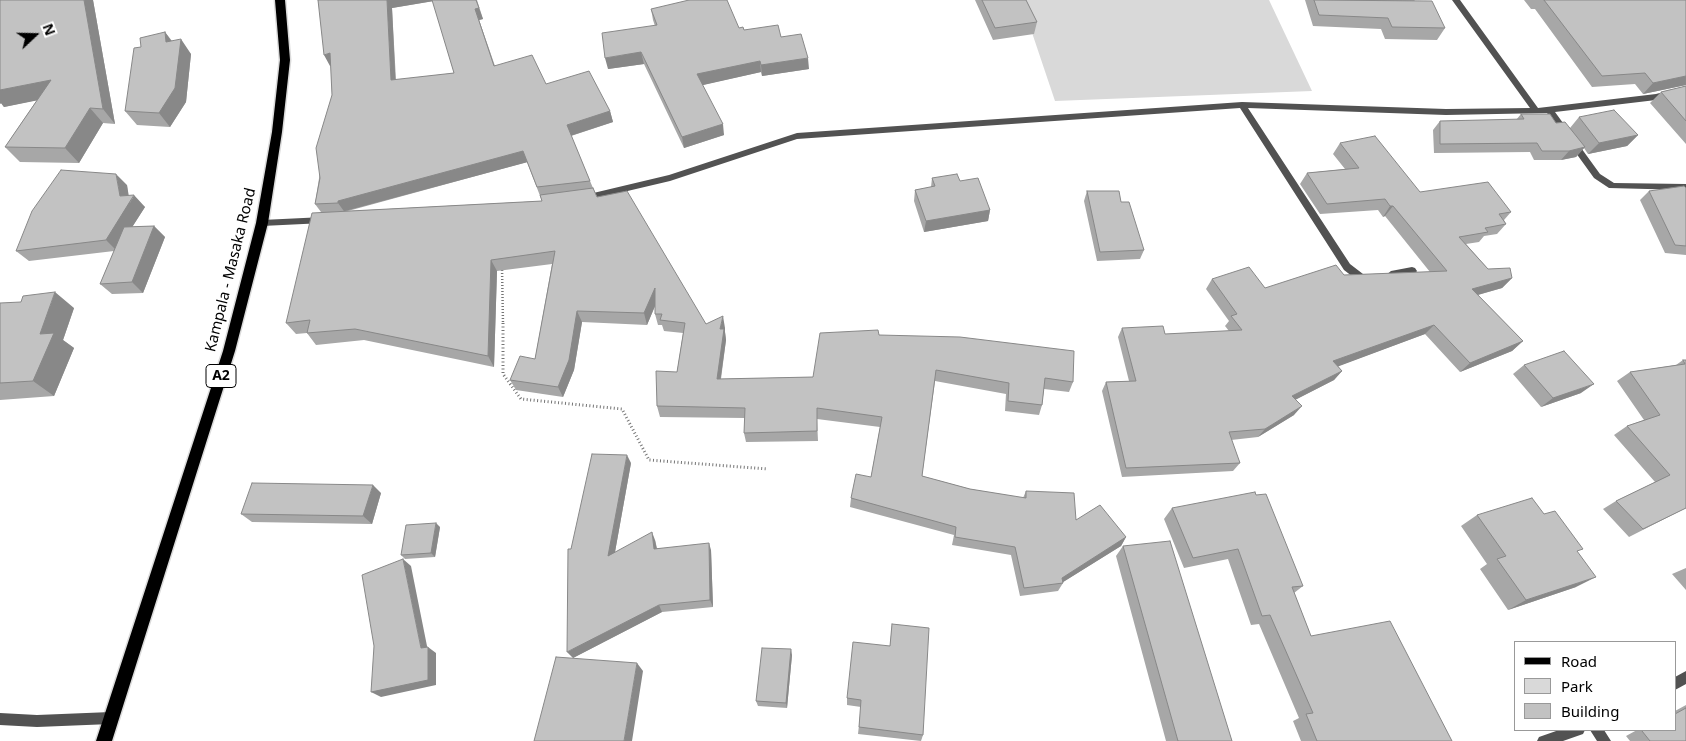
<!DOCTYPE html>
<html>
<head>
<meta charset="utf-8">
<style>
  body { margin:0 }
  #map { position:relative; width:1686px; height:741px; overflow:hidden; background:#fff; font-family:"Noto Sans",sans-serif }
  canvas { display:block }
  .legend { position:absolute; left:1514px; top:641px; width:162px; height:90px; box-sizing:border-box; background:#fff; border:1px solid #999; margin:0; padding:6px 9px; list-style:none; font-size:15px; color:#000 }
  .legend li { display:flex; align-items:center; gap:10px; height:25px }
  .legend b { width:25px; border:1px solid #999 }
  .north { position:absolute; left:10px; top:10px; width:50px; height:50px; -webkit-text-stroke:4px #fff; paint-order:stroke; rotate:69deg; font-size:14px; font-weight:700; line-height:20px; text-align:center; color:#000 }
  .north::after { content:''; display:block; margin:auto; width:18px; height:22px; background:#000; clip-path:polygon(50% 0,100% 100%,50% 72%,0 100%) }
</style>
</head>
<body>
<div id="map">
<canvas width="1686" height="741"></canvas>
<ul class="legend">
<li><b style="height:6px;background:#000"></b>Road</li>
<li><b style="height:14px;background:#d9d9d9"></b>Park</li>
<li><b style="height:14px;background:#c2c2c2"></b>Building</li>
</ul>
<div class="north">N</div>
</div>
<script>
const context = document.querySelector('canvas').getContext('2d');
context.lineJoin = 'round';
function fillPath(path, color) { context.fillStyle = color; context.fill(path, 'evenodd'); }
const poly = rows => new Path2D(rows.map(r => 'M' + r).join(''));
function trace(path, color, width, dash) { context.strokeStyle = color; context.lineWidth = width; context.lineCap = dash ? 'butt' : 'round'; context.setLineDash(dash || []); context.stroke(path); }
function drawText(font, color, halo, rows, align = 'center') {
  context.font = font + ' "Noto Sans",sans-serif'; context.lineWidth = 4.5; context.setLineDash([]); context.textBaseline = 'middle'; context.strokeStyle = halo; context.fillStyle = color; for (const [text, x, y, turn = 0] of rows) {
    context.save(); context.translate(x, y); context.rotate((+turn || 0) * Math.PI / 180); context.textAlign = isNaN(turn) ? turn : align; if (halo) context.strokeText(text, 0, 0); context.fillText(text, 0, 0); context.restore();
  }
}
fillPath(poly([
  [1021,0,1269,0,1312,91,1055,101]
]), '#d9d9d9');
const primary = poly([
  [275,0,285,0,290,60,282,132,268,223,235,351,112,741,96,741,223,351,256,223,272,132,280,60,275,0]
]);
trace(primary, '#dbdbdb', 3);
trace(poly([
  [502,267,503,324]
]), '#747474', 2.5, [1, 2]);
trace(poly([
  [503,323,503,374,521,399,622,409,649,460,768,469]
]), '#747474', 3, [1, 2.5]);
fillPath(poly([
  [1452,0,1460,0,1538,108,1656,94,1686,86,1686,92,1656,100,1555,112,1600,174,1614,183,1686,184,1686,190,1609,188,1594,178,1547,113,1446,115,1248,108,1350,264,1363,274,1373,276,1375,279,1370,283,1357,280,1344,270,1240,108,797,139,670,181,585,201,581,198,585,195,669,175,797,133,1242,102,1446,109,1530,108,1452,0],
  [324,217,328,220,324,223,262,226,257,223,262,220,324,217],
  [1412,267,1415,268,1417,271,1415,274,1391,279,1386,275,1391,271,1412,267],
  [1686,671,1686,684,1675,690,1675,677,1686,671],
  [111,712,115,714,117,718,115,722,111,724,37,727,0,725,0,713,37,715,111,712],
  [1559,730,1585,730,1583,734,1563,741,1537,741,1539,737,1559,730],
  [1590,730,1604,730,1611,741,1597,741,1590,730]
]), '#525252');
fillPath(primary, '#000');
fillPath(poly([
  [0,0,93,0,115,124,103,123,79,163,20,162,5,147,37,100,4,107,1,103,0,104],
  [318,0,477,0,483,19,479,20,495,66,546,84,610,111,613,122,571,136,593,188,597,197,706,324,725,328,725,332,726,340,721,379,813,377,879,335,1073,382,1069,392,1044,389,1042,405,1039,415,1005,411,1006,394,935,381,922,476,970,489,1023,498,1026,491,1076,520,1126,537,1121,546,1063,582,1063,583,1058,591,1020,596,1011,555,952,545,954,535,850,507,851,498,871,477,880,427,817,419,818,441,746,442,744,433,745,418,660,417,657,406,677,372,683,333,664,331,662,325,658,325,655,314,655,306,647,325,582,322,574,370,563,397,516,390,510,380,535,359,552,264,497,271,494,367,364,340,316,345,307,333,296,334,286,323,321,212,315,204,332,95,331,66],
  [433,1,454,73,396,80,392,8],
  [527,162,542,201,348,211],
  [975,0,1026,0,1037,22,1034,34,993,40],
  [1305,0,1414,0,1445,28,1437,40,1385,39,1381,29,1313,26],
  [1524,0,1686,0,1686,85,1643,94,1635,84,1592,87,1535,9,1531,9],
  [651,9,739,28,744,30,781,37,809,69,762,76,761,72,702,85,724,135,684,148,644,64,608,69,655,26,653,20],
  [165,32,172,41,191,54,186,102,170,127,137,125,125,111,141,47],
  [1686,86,1686,144,1650,103,1661,92],
  [1521,114,1570,128,1579,117,1638,135,1627,146,1588,154,1584,148,1576,157,1561,160,1534,160,1530,152,1434,153,1433,130,1440,121,1516,120],
  [1340,143,1420,192,1511,212,1504,220,1506,224,1497,234,1484,236,1479,242,1466,244,1488,269,1512,278,1502,288,1478,295,1523,341,1512,351,1460,372,1425,334,1338,366,1342,371,1334,380,1295,400,1294,415,1258,437,1231,440,1240,463,1233,471,1122,477,1102,391,1106,382,1129,381,1118,337,1122,328,1165,334,1229,331,1225,326,1229,321,1206,289,1212,279,1265,288,1344,275,1430,272,1385,216,1383,217,1378,210,1320,214,1300,184,1307,173,1345,169,1333,154],
  [932,178,960,181,990,210,988,221,924,232,914,201,915,190,931,187],
  [127,185,128,196,145,207,132,227,154,226,165,237,143,293,112,294,100,284,114,251,29,261,16,251],
  [1686,188,1686,255,1665,253,1640,200,1649,191],
  [1087,191,1144,250,1140,259,1097,261,1084,201],
  [0,303,74,308,63,340,74,348,54,396,0,400],
  [1683,360,1686,360,1686,508,1629,537,1603,509,1616,501,1655,482,1614,435,1627,426,1644,420,1617,381,1630,372,1676,365],
  [1524,365,1581,393,1541,407,1513,374],
  [631,463,615,552,655,540,657,548,711,550,713,607,662,612,573,658,571,549],
  [381,493,372,524,252,522,241,514],
  [1172,508,1303,586,1294,593,1311,636,1452,741,1301,741,1293,721,1299,718,1259,624,1251,625,1228,559,1184,568,1164,519],
  [1544,514,1578,552,1576,587,1508,610,1480,569,1487,564,1461,526,1477,515],
  [440,527,435,557,405,559,401,555],
  [1123,546,1232,741,1166,741,1116,556],
  [1686,568,1686,590,1672,574],
  [892,624,923,735,921,741,858,734,861,707,847,705,847,698,890,646],
  [792,655,787,708,758,706,756,701],
  [1686,705,1686,741,1630,741,1626,736,1637,730,1675,730,1675,711]
]), '#a7a7a7');
fillPath(poly([
  [84,0,93,0,115,124,103,109],
  [387,0,434,0,434,1,392,8,396,92,391,80],
  [476,0,483,19,479,20,499,78,475,9],
  [165,32,175,46,166,42],
  [181,39,191,54,186,102,170,127,159,113],
  [641,52,644,64,608,69,605,58],
  [330,53,337,65,330,66,324,55],
  [808,58,809,69,762,76,761,65],
  [760,61,761,72,699,86,697,74],
  [1686,76,1686,85,1643,94,1653,83],
  [51,80,64,95,4,107,1,103,0,104,0,90],
  [90,108,103,123,79,163,65,148],
  [610,111,613,122,570,136,567,125],
  [723,124,724,135,684,148,682,137],
  [1638,135,1627,146,1588,154,1599,143],
  [1585,147,1576,157,1561,160,1569,151],
  [523,151,528,162,345,211,346,214,338,203,338,201],
  [116,174,127,185,130,203,134,195,145,207,117,251,106,240,120,196],
  [1390,206,1393,206,1385,216,1383,217],
  [990,210,988,221,924,232,926,221],
  [154,226,165,237,143,293,132,282],
  [491,260,497,271,494,367,488,356],
  [1512,278,1502,288,1463,299,1472,289],
  [655,288,658,299,647,325,644,313],
  [55,292,74,308,63,340,74,348,54,396,33,381,40,334],
  [577,311,582,322,574,370,563,397,558,387],
  [723,316,725,328,725,332,726,340,719,390,717,379,720,329],
  [1434,325,1425,334,1326,371,1333,361],
  [1523,341,1512,351,1460,372,1470,363],
  [1342,371,1334,380,1285,405,1292,396],
  [1594,384,1581,393,1541,407,1553,398],
  [1302,406,1294,415,1258,437,1265,429],
  [627,455,631,463,613,563,608,556],
  [373,485,381,493,372,524,363,516],
  [436,523,440,527,435,557,431,553],
  [652,532,655,540,658,556,654,549],
  [1126,537,1121,546,1060,584,1062,578],
  [709,543,711,550,713,607,710,600],
  [403,559,411,566,428,651,428,647,436,653,436,685,381,697,371,692,421,648],
  [1596,577,1576,587,1508,610,1526,600],
  [659,605,662,612,573,658,567,652],
  [791,649,792,655,787,708,786,703],
  [637,663,643,671,632,741,624,741]
]), '#888');
const building = poly([
  [0,0,84,0,103,109,90,108,65,148,5,147,51,80,0,90,0,0],
  [318,0,387,0,391,80,454,73,432,0,476,0,479,8,475,9,494,66,532,55,546,84,589,71,610,111,567,125,590,181,537,187,523,151,338,201,338,203,315,204,320,178,316,148,332,95,330,53,324,55,318,0],
  [689,0,727,0,739,28,743,27,744,30,778,25,781,37,801,34,808,58,761,65,760,61,697,74,723,124,682,137,641,52,605,58,602,33,657,25,651,9,689,0],
  [982,0,1026,0,1037,22,995,28,982,0],
  [1314,0,1432,1,1445,28,1392,27,1388,18,1319,15,1314,0],
  [1544,0,1686,0,1686,76,1653,83,1645,73,1602,76,1544,0],
  [165,32,166,42,181,39,175,88,159,113,125,111,134,48,141,47,140,38,165,32],
  [1686,86,1686,121,1661,92,1686,86],
  [1614,110,1638,135,1599,143,1579,117,1614,110],
  [1521,114,1550,114,1556,123,1565,122,1585,147,1569,151,1542,151,1537,143,1440,144,1440,121,1524,119,1521,114],
  [1375,136,1420,192,1488,182,1511,212,1499,214,1506,224,1485,228,1488,232,1459,237,1488,269,1510,268,1512,278,1472,289,1523,341,1470,363,1434,325,1333,361,1342,371,1292,396,1302,406,1265,429,1229,432,1240,463,1126,468,1106,382,1136,381,1122,328,1163,326,1165,334,1242,330,1231,316,1237,314,1212,279,1249,267,1265,288,1336,265,1344,275,1447,271,1393,206,1390,206,1385,199,1327,204,1307,173,1359,168,1340,143,1375,136],
  [61,170,116,174,120,196,134,195,106,240,16,251,32,211,61,170],
  [957,174,960,181,978,178,990,210,926,221,915,190,935,186,932,178,957,174],
  [1684,186,1686,188,1686,246,1675,245,1649,191,1684,186],
  [593,188,597,197,627,191,706,324,723,316,720,329,724,329,717,379,813,377,820,333,878,330,879,335,960,337,1074,351,1073,382,1045,378,1042,405,1008,401,1009,383,936,370,922,476,970,489,1026,498,1026,491,1074,493,1076,520,1100,505,1126,537,1062,578,1063,583,1024,588,1015,547,955,537,956,527,851,498,856,474,871,477,882,417,817,408,817,431,744,433,745,408,657,406,656,371,677,372,685,323,660,320,662,314,655,314,655,288,644,313,577,311,569,360,558,387,510,380,520,356,535,359,555,251,491,260,488,356,355,329,307,333,310,320,286,323,312,213,542,201,540,195,593,188],
  [1087,191,1119,191,1121,202,1129,202,1144,250,1100,252,1087,191],
  [154,226,132,282,100,284,124,227,154,226],
  [55,292,40,334,54,333,33,381,0,383,0,303,21,302,23,296,55,292],
  [1564,351,1594,384,1553,398,1524,365,1564,351],
  [1683,360,1686,360,1686,508,1643,529,1616,501,1670,475,1627,426,1660,415,1630,372,1685,364,1683,360],
  [592,454,627,455,608,556,652,532,654,549,709,543,710,600,659,605,567,652,568,549,571,549,592,454],
  [252,483,373,485,363,516,241,514,252,483],
  [1255,492,1256,495,1266,494,1303,586,1292,587,1311,636,1390,621,1452,741,1317,741,1306,714,1313,713,1270,615,1262,616,1238,549,1193,558,1172,508,1255,492],
  [1532,498,1544,514,1555,511,1583,549,1577,551,1596,577,1526,600,1497,559,1506,556,1477,515,1532,498],
  [436,523,431,553,401,555,406,525,436,523],
  [1170,541,1232,741,1178,741,1123,546,1170,541],
  [403,559,421,648,428,647,428,680,371,692,374,646,362,575,403,559],
  [892,624,929,628,923,735,859,727,861,700,847,698,853,642,890,646,892,624],
  [762,648,791,649,786,703,756,701,762,648],
  [556,657,637,663,624,741,534,741,556,657],
  [1686,708,1686,741,1650,741,1642,731,1644,730,1675,730,1675,714,1686,708]
]);
fillPath(building, '#c2c2c2');
trace(building, '#888', 1);
for (const [x, y, w] of [
  [221,376,30]
]) { const box = new Path2D(); box.roundRect(x - w / 2, y - 11.5, w, 23, 4); context.fillStyle = '#fff'; context.fill(box); trace(box, '#000', 1); }
drawText('bold 14px', '#000', null, [
  ["A2",221,376]
]);
drawText('15px', '#000', '#fff', [
  ["Kampala - Masaka Road",231,270,-76]
]);
</script>
</body>
</html>
